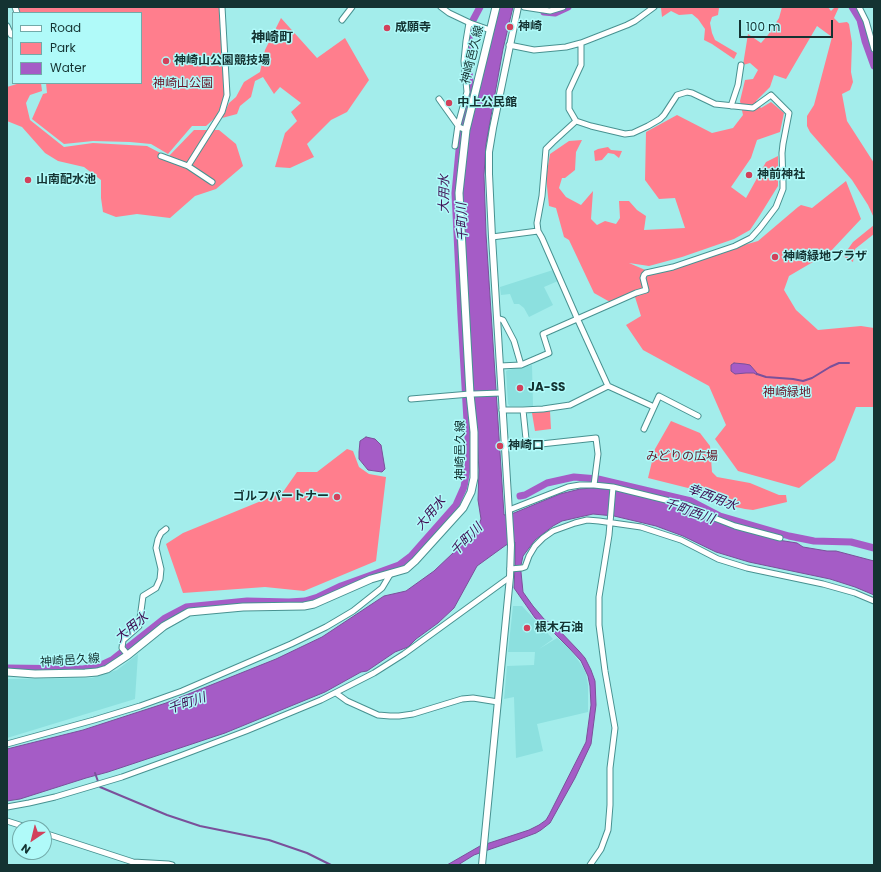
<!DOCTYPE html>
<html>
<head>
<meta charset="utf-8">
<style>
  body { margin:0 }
  #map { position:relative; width:881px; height:872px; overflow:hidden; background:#a3edeb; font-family:Poppins,sans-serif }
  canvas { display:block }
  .frame { position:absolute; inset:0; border:8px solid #143332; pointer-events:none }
  .legend { position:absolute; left:12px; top:12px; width:130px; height:72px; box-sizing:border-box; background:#b0faf9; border:1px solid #72aaa9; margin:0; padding:5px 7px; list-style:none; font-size:12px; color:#143332 }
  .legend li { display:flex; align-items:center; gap:8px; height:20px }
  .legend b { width:20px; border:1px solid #72aaa9 }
  .north { position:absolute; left:12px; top:820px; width:40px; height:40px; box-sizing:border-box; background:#b0faf9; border:1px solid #72aaa9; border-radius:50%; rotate:215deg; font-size:11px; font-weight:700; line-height:16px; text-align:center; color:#143332 }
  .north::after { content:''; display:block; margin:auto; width:14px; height:18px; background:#d2415b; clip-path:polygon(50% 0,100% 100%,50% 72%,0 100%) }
  .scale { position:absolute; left:739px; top:20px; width:94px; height:18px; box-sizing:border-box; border:2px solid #143332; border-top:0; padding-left:5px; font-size:12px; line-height:14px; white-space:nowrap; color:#143332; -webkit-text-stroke:3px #b0faf9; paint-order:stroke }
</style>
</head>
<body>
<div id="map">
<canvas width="881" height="872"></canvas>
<div class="frame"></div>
<ul class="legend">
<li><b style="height:5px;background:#fff"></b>Road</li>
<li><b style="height:11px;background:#ff7e8d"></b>Park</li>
<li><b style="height:11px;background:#a55cc6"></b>Water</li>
</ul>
<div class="north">N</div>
<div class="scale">100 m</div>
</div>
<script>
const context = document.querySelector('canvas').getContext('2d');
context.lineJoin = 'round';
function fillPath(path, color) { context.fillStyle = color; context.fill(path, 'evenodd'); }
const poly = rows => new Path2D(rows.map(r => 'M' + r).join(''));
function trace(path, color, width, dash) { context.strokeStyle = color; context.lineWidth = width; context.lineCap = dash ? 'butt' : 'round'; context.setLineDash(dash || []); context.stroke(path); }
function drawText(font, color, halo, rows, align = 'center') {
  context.font = font + ' Poppins,"Noto Sans JP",sans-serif'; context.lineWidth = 3; context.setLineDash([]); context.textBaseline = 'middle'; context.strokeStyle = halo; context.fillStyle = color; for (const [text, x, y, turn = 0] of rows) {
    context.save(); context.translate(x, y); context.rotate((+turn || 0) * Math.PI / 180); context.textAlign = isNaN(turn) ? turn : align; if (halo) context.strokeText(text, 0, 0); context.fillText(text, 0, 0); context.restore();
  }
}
fillPath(poly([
  [553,270,558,281,544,287,553,305,529,317,524,308,519,304,514,304,510,294,501,295,500,287],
  [532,365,533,406,510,406,508,404,506,371,508,370],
  [513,606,522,606,553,639,539,649,557,638,567,646,578,660,584,669,586,674,588,685,588,712,537,724,543,751,516,758,514,697,504,699,507,666,534,665,535,652,508,652],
  [138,654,135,699,7,738,7,679,92,678,117,670]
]), '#8ce0df');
fillPath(poly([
  [19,7,220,7,222,29,222,64,224,84,224,99,216,117,206,126,192,126,168,154,151,144,130,142,93,141,64,144,32,119,43,94,47,93,46,83,141,83,141,13,19,13],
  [661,7,719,8,718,15,712,17,710,23,712,33,715,40,737,53,734,59,712,44,704,40,705,29,698,19,692,14,679,15,671,11,662,17,661,8],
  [782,7,828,7,831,11,835,7,839,7,834,18,839,23,847,22,849,24,852,43,851,72,853,82,850,90,842,94,847,121,874,163,874,218,868,205,852,180,810,132,807,126,807,116,814,105,832,37,817,26,786,79,774,75,770,87,756,101,761,108,771,102,784,113,780,132,757,140,751,158,731,187,746,198,766,162,778,156,778,186,760,215,750,230,734,239,682,257,649,266,629,263,650,272,758,241,798,207,801,205,812,208,846,181,861,219,830,252,789,276,784,290,796,310,818,330,861,326,874,328,874,407,856,407,835,460,799,488,738,471,715,439,726,425,709,386,643,350,626,325,641,316,635,297,610,302,594,293,569,240,564,237,556,208,549,206,546,177,550,154,569,141,582,140,576,152,575,170,565,178,562,178,559,188,566,197,581,205,593,191,591,219,597,225,605,221,616,224,620,218,619,201,629,201,637,210,646,216,644,230,685,228,675,198,659,199,645,180,646,132,677,115,712,133,733,128,743,115,740,101,745,80,753,79,758,70,750,63,743,65,748,34,761,43,768,35,779,18],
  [281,18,317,58,345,38,369,80,347,112,331,120,307,144,314,157,290,168,275,167,285,133,297,121,291,112,301,103,280,87,274,94,263,77,255,81,251,97,240,106,237,114,222,118,229,103,236,97,244,82,260,72,265,50],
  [20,83,41,83,42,91,30,95,26,103,30,120,64,147,93,143,147,146,168,157,194,130,219,130,236,144,243,166,216,189,195,196,170,218,137,214,116,217,103,212,101,198,101,180,84,167,58,161,45,153,22,127,7,121,7,87],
  [608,147,611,150,622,151,619,158,614,154,608,153,602,160,595,161,594,151,598,149],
  [874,225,874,234,855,249,853,262,843,256,853,242],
  [550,411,551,429,535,431,532,413],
  [671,421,700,433,710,446,712,472,717,477,750,483,779,495,786,495,787,502,753,510,745,509,736,507,692,489,648,478,655,449],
  [347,449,353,451,359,467,369,474,386,477,376,561,304,591,265,587,183,593,166,544,183,533,283,492,297,472,317,472]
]), '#ff7e8d');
const water = poly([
  [498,7,513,7,503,49,486,144,484,175,486,234,504,515,514,513,560,494,580,489,593,488,615,490,691,509,723,524,778,540,797,543,803,547,827,551,836,551,874,561,874,595,855,587,830,579,749,562,716,552,683,536,656,526,614,516,593,514,562,521,553,526,535,540,523,556,521,565,521,572,523,592,533,606,544,619,557,628,579,651,585,658,591,670,595,681,596,705,591,744,575,778,550,823,541,830,536,833,520,839,488,850,474,855,458,865,447,865,480,846,529,830,539,825,546,820,549,815,586,742,591,705,590,686,588,676,581,661,569,648,553,632,535,618,514,588,515,565,515,542,506,545,477,566,454,608,438,623,416,639,408,647,395,652,367,671,361,672,325,692,225,733,108,772,86,778,20,799,7,801,7,749,83,730,166,703,276,659,322,637,384,596,406,591,434,571,473,534,479,525,481,519,478,500,479,470,461,197,468,135,498,7],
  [734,363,745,364,750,365,757,373,757,375,754,373,746,373,735,374,731,371,731,365,734,363],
  [366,437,375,439,381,445,385,469,382,472,368,470,359,459,359,452,360,441,366,437]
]);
fillPath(water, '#a55cc6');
trace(water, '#7a509a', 1);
trace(poly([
  [757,374,766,377,793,379,803,381,812,378,830,367,839,363,849,363],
  [95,773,100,787,167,815,200,826,269,840,307,853,331,865]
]), '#7a509a', 2);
trace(poly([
  [852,7,860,20,865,41,874,66],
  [544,12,555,13,568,7],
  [520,496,525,495,547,483,574,477,598,479,691,501,720,516,789,536,814,541,851,542,874,548],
  [7,668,83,669,99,666,112,660,165,618,186,607,247,601,289,602,305,601,318,597,341,586,399,565,411,556,456,505,464,487,469,456,461,316,455,193,461,129,466,107,471,92,468,61,469,39,471,24,480,7]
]), '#a55cc6', 7);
const minor = poly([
  [15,7,17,13],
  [441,7,449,13,470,23,490,30],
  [524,7,550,11,563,7],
  [859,7,866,21,874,49],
  [342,20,352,7],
  [7,26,11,35,13,35],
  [509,45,534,50,566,47,581,43,627,25,635,21,654,7],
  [439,99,459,127,466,130],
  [731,106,738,85,741,65],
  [576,121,553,142,546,149,542,196,537,223,538,231,542,238,577,318,608,386,570,405,543,409,523,410,526,439,532,445,596,438,598,454,594,485],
  [455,146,458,125,467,92,464,61,466,41,469,23],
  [161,156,188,166,212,182],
  [188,166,222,112,227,95,222,7],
  [492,237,538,231],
  [497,318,503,320,514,341,521,365],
  [500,366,521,365,549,353,543,334,618,301,636,293,646,290,643,278,644,275,646,273,673,267,735,246,751,238,760,228,776,207,783,189,783,183,782,153,783,144,789,113,771,95,753,108,715,104,692,93,687,92,677,95,664,115,660,119,648,126,633,133,625,134,591,126,576,121,569,109,569,91,581,65,581,43],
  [608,386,654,407,659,396,698,416],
  [411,399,470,394,473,394,501,393],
  [502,410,523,410],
  [644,429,654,407],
  [509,510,568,487,580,485,594,485,613,487,690,506,717,519,735,526,780,538],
  [510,569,522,568,525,567,529,556,535,546,543,538,553,531,575,523,587,520,599,521,641,527,681,540,718,559,747,568,823,584,855,593,874,601],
  [128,655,122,648,123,640,139,626,143,596,156,588,160,579,161,569,156,548,158,539,161,533,166,529],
  [336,693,347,701,378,715,390,716,399,716,413,714,462,699,473,698,498,702],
  [7,744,94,720,140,706,182,691,291,644,326,627,353,611,382,588,391,573],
  [7,807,29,803,55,797,122,777,180,756,246,731,321,700,374,673,404,654,510,577],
  [7,821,29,828],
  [44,833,133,862,168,864,172,865],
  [590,865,601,849,608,830,610,805,610,768,615,728,605,671,599,625,599,597,609,535,613,487]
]);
const tertiary = poly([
  [482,865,510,577,511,545,492,237,489,174,489,152,493,128,518,7]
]);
const secondary = poly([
  [7,672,35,674,85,673,97,672,107,669,128,655,164,626,189,612,243,607,304,606,314,604,371,579,406,569,415,561,463,508,471,492,474,478,474,432,470,394,459,193,466,130,496,7]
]);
trace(minor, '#489291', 7);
trace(tertiary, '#489291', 8);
trace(secondary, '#489291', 9);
trace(minor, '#fff', 5);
trace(tertiary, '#fff', 6);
trace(secondary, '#fff', 7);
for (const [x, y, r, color] of [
  [510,27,4,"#d2415b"],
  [387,28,4,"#d2415b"],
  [166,61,4,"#d2415b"],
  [449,103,4,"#d2415b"],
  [749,175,4,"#d2415b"],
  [28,180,4,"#d2415b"],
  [775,257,4,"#d2415b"],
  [520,388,4,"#d2415b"],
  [500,446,4,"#d2415b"],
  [337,497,4,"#d2415b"],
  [527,628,4,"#d2415b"]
]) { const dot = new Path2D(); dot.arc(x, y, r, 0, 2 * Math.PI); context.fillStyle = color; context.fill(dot); trace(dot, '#b0faf9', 1.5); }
drawText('bold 12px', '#143332', '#b0faf9', [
  ["神崎",518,27],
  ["成願寺",395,28],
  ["神崎山公園競技場",174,61],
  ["中上公民館",457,103],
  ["神前神社",757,175],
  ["山南配水池",36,180],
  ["神崎緑地プラザ",783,257],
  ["JA-SS",528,388],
  ["神崎口",508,446],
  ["ゴルフパートナー",329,497,"right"],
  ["根木石油",535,628]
], 'left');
drawText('12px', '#143332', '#b0faf9', [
  ["神崎邑久線",473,55,-76],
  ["神崎邑久線",461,450,-90],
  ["神崎邑久線",70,661,-4]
]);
drawText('12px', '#691326', '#b0faf9', [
  ["神崎山公園",183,84],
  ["神崎緑地",787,393],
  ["みどりの広場",682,457]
]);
drawText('italic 13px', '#401054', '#b0faf9', [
  ["大用水",445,194,-89],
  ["千町川",463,222,-92],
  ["幸西用水",712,498,21],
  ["千町西川",689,512,19],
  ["大用水",431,514,-50],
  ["千町川",467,540,-46],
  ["大用水",132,628,-39],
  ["千町川",187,704,-19]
]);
drawText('bold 14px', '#143332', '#b0faf9', [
  ["神崎町",272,38]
]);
</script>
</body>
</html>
